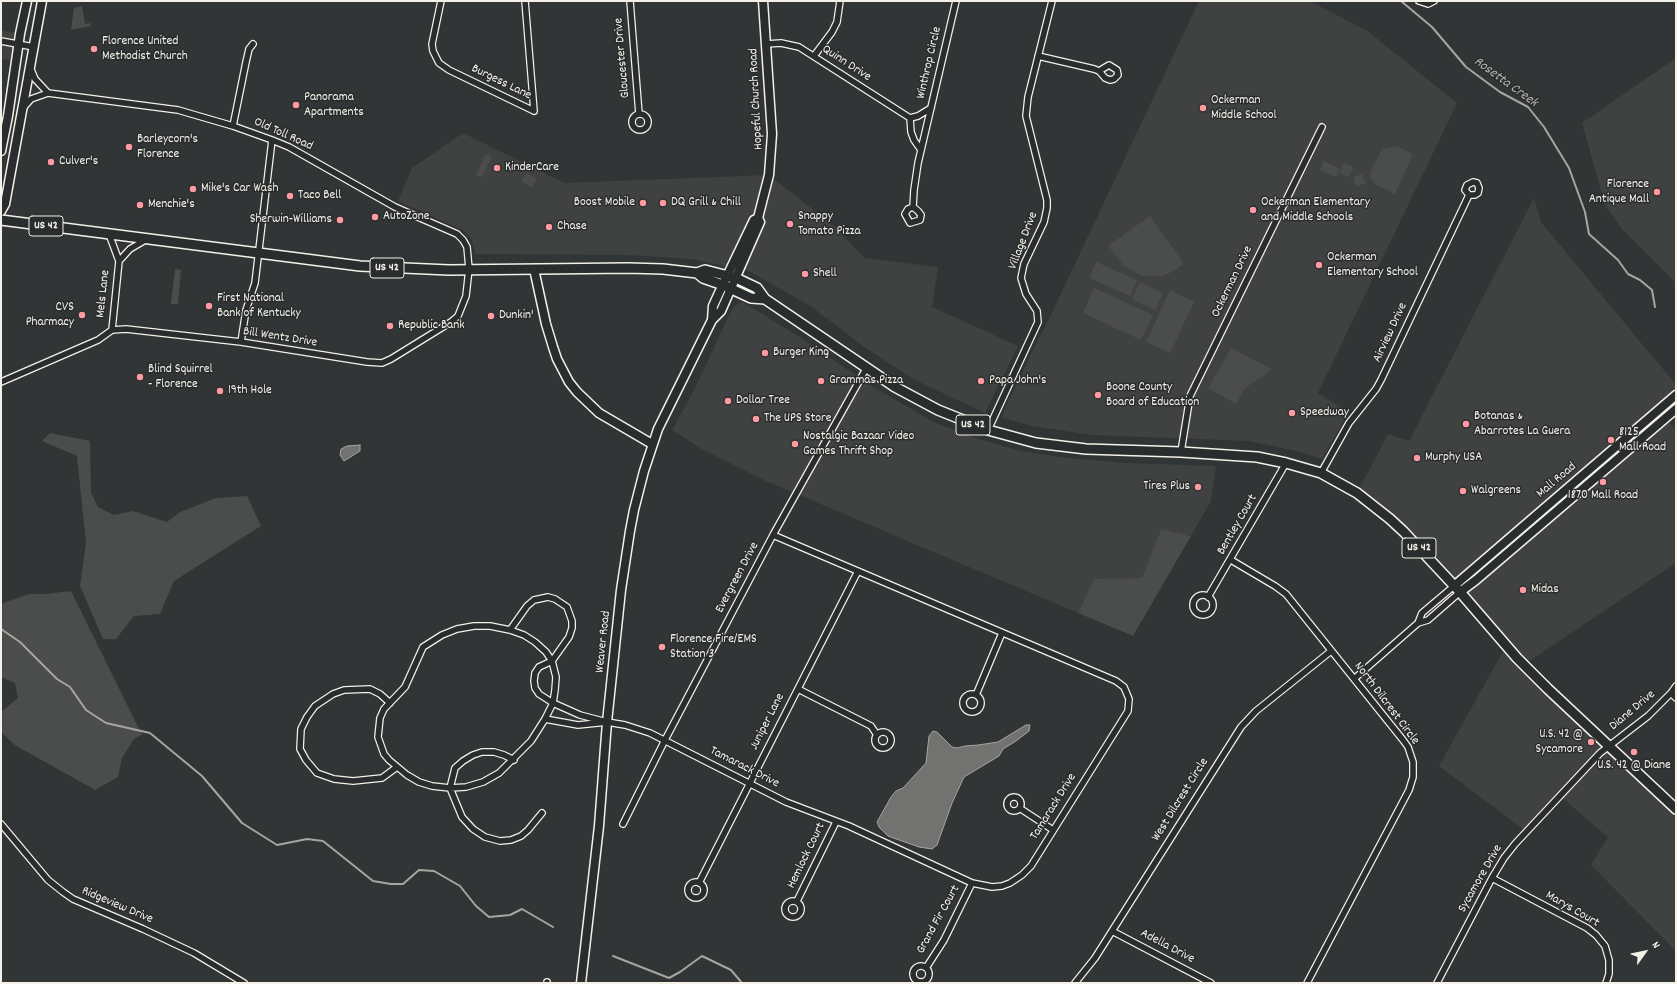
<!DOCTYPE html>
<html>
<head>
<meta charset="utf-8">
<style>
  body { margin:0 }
  #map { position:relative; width:1677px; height:984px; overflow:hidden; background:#323535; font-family:Dekko,sans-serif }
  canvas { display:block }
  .frame { position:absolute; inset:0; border:2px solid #f4f1e8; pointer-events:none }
  .north { position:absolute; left:1625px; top:932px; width:40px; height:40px; -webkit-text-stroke:3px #2a2d2e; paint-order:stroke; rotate:57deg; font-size:11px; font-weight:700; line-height:16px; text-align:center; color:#f4f1e8 }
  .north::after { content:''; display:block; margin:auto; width:14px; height:18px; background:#f4f1e8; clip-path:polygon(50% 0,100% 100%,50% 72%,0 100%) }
</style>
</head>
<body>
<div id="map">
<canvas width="1677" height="984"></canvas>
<div class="frame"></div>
<div class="north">N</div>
</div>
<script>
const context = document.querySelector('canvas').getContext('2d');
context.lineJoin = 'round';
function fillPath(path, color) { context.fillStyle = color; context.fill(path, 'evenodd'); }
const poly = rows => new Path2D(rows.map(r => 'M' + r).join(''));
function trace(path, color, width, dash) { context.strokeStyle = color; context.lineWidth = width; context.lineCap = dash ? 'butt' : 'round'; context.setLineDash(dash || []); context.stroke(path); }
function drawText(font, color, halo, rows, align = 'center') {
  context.font = font + ' Dekko,sans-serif'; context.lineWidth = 3; context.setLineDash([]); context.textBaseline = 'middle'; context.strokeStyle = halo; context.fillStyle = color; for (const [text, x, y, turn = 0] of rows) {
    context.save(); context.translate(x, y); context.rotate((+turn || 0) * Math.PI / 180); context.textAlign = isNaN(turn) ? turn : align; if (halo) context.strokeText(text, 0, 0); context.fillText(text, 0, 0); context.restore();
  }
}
fillPath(poly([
  [1199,1,1310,1,1369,32,1457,103,1318,393,1349,412,1322,459,1296,451,1249,441,1092,435,1033,426,1002,418,1004,411,1033,350,1050,317],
  [1,30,20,34,16,61,1,59],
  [1673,60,1676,61,1676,283,1622,229,1605,205,1582,123],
  [463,133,564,183,769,175,835,227,864,258,938,267,932,307,1018,346,985,413,915,380,863,346,812,307,751,272,692,259,627,255,475,254,472,240,465,231,398,201,412,168],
  [1534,198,1541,222,1676,385,1676,409,1666,418,1676,431,1676,563,1525,664,1676,809,1676,951,1591,865,1608,837,1560,796,1526,831,1439,766,1506,646,1423,552,1357,493,1388,434,1409,441],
  [743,302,801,338,875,388,934,422,975,438,1020,451,1067,458,1127,463,1216,466,1211,501,1191,536,1161,529,1142,579,1094,579,1078,613,766,481,702,449,672,430,695,388,733,307]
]), '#404242');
fillPath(poly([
  [82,6,85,24,90,23,91,26,71,30,74,8],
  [1397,146,1413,154,1395,194,1376,185,1370,178,1371,171,1382,149],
  [486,154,492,157,482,177,476,175],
  [1324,161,1340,169,1336,177,1320,170],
  [1344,163,1353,167,1349,177,1340,173],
  [526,173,537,179,532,187,522,182],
  [1362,174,1366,183,1356,187,1353,177],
  [1150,216,1184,264,1172,272,1162,276,1142,276,1124,266,1108,246],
  [1096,262,1137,280,1130,296,1089,278],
  [175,269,181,270,178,304,171,304],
  [1140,282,1163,293,1155,310,1132,299],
  [1094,288,1153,315,1141,340,1083,313],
  [1170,290,1194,302,1170,353,1146,342],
  [1231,348,1272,369,1244,389,1236,404,1208,388],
  [50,433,90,441,91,492,98,507,114,515,133,511,167,522,180,512,216,498,247,496,261,526,174,581,160,614,134,616,116,639,103,639,80,586,86,543,77,456,42,441],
  [1161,529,1191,536,1133,636,1078,613,1094,579,1142,578],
  [71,591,142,735,134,739,122,758,118,777,95,790,15,745,1,732,1,712,18,698,15,683,1,677,1,604,29,594,45,594]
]), '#4b4d4c');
const water = poly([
  [360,445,360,451,344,461,340,455,341,449,347,446,360,445],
  [1026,725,1030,725,1029,731,1016,741,1003,749,999,756,964,777,952,803,937,845,932,849,919,847,888,836,879,827,877,822,891,797,896,791,903,788,926,763,929,736,933,731,937,732,952,747,957,748,965,746,978,745,998,742,1026,725]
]);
fillPath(water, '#727370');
trace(water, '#a6a5a0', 1);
trace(poly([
  [1401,1,1432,27,1466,67,1500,92,1528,107,1544,127,1569,168,1585,212,1589,234,1618,260,1628,274,1640,280,1652,290,1655,307],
  [1,629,20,642,57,679,70,687,86,710,106,723,150,733,202,776,242,823,277,845,307,839,323,841,373,881,391,884,403,884,419,870,434,871,460,886,476,906,489,917,510,915,522,909,553,927],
  [613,956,669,978,680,972,702,956,731,970,742,983]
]), '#a6a5a0', 2);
const minor = poly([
  [441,1,432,44,433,51,439,63,449,70,534,111],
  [525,1,534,111],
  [630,1,639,114],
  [1419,1,1428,4,1434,1],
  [1,41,34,47],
  [766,44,781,43,799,47,910,118,918,116,931,108],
  [814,56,832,32,837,22,840,1],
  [1038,56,1094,69,1099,71,1105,78,1110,80,1114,79,1118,75,1117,70,1109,65,1099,71],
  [30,67,35,79,48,93],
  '632 122a8 8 0 1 1 16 0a8 8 0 1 1-16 0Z',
  [910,118,911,132,914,140,921,150],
  [233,126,246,62,249,49,253,44],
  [913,207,918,211,921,215,920,220,910,223,905,214,908,209,913,207,914,190,918,163,956,1],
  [109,234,119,261,112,330],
  [119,261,130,249,147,239],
  [241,342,246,310,255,283,272,140],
  [1,382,98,340,112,330,126,329,241,342,367,362,382,363,391,359,451,322,458,316,466,296,469,269,467,247,463,240,457,234,395,207,289,147,272,140,233,126,178,110,48,93,31,99,24,107],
  [988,430,1038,322,1037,311,1026,294,1021,278,1024,264,1044,222,1047,208,1047,200,1026,116,1028,97,1052,1],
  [1181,452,1190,396,1322,127],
  [1321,473,1349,423,1376,389,1381,380,1469,195,1475,195,1478,193,1479,188,1477,183,1473,182,1467,185,1465,190,1469,195],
  [1231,560,1275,586,1286,594,1403,740,1408,747,1413,762,1413,777,1409,790,1307,983],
  '1193 605a10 10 0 1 1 20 0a10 10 0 1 1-20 0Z',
  [1208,597,1286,463],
  [1418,623,1422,613,1454,586],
  [474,626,490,626,510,630,524,635,535,642,546,652,552,661,556,677,555,690,553,703,545,719,531,741,499,773,483,782,466,787,450,788,432,786,419,782,407,775,389,760,384,754,378,737,380,718,384,709,405,687,423,647,442,635,457,629,474,626],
  [510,630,527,606,534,600,548,597,555,599,567,607,572,621,572,628,569,637,552,661,539,667,535,673,534,681,535,688,539,694,553,703,580,715,603,721],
  [1354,679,1418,623,1428,620,1460,592],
  [1676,686,1671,693,1676,698],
  [798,689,871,726,877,735],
  '963 703a9 9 0 1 1 18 0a9 9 0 1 1-18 0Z',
  [976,695,1002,633],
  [390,703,380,694,370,689,344,690,333,694,315,706,307,717,301,729,300,749,306,760,317,773,334,779,353,781,382,778,397,767],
  [545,719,578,725,607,722,625,725,650,733,786,802,849,826,972,883,992,887,1002,886,1010,883,1022,875,1031,866,1128,711,1129,699,1124,687,1116,681,773,535],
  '875 740a8 8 0 1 1 16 0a8 8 0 1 1-16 0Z',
  [514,760,504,755,494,752,482,752,473,755,463,761,455,768,450,788,462,817,473,829,485,837,500,841,511,840,521,836,528,830,542,813],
  '1007 804a7 7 0 1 1 14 0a7 7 0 1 1-14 0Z',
  [1021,809,1053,830],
  [1,824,48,880,63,892,73,899,143,929,194,953,244,983],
  [623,824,665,740,773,535,867,367],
  [1492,878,1587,928,1596,935,1605,946,1609,960,1609,974,1606,983],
  '688 890a8 8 0 1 1 16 0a8 8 0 1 1-16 0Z',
  [699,883,858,571],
  '785 909a8 8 0 1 1 16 0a8 8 0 1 1-16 0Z',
  [797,901,836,822],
  [1112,931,1211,983],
  '913 974a8 8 0 1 1 16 0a8 8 0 1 1-16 0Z',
  [926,968,944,940,972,883],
  [547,983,547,982],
  [1075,983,1095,958,1241,727,1256,711,1331,651],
  [1437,983,1492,878,1504,858,1515,844,1600,753,1648,716,1671,693]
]);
const secondary = poly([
  [1,151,8,116,20,34,27,1],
  [1,211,5,204,42,1],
  [534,269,546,324,553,347,557,359,569,382,577,392,599,413,652,444],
  [712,320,713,306,718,295,754,220,758,218],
  [1454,586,1676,395],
  [1460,592,1476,580,1676,409],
  [581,983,599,826,607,722,621,590,630,531,634,510,644,471,658,429,712,320,721,311,760,222,758,218,769,175,772,134,763,1]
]);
const primary = poly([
  [1,220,360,266,449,270,628,268,663,269,697,273,705,270,736,278,757,288,765,299,895,387,938,410,988,430,1036,443,1086,449,1181,452,1257,457,1286,463,1321,473,1357,493,1390,519,1404,532,1460,592,1517,658,1548,689,1676,809],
  [697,273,703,278,723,285,751,298,765,299]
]);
trace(minor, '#f4f1e8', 8);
trace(secondary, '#f4f1e8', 11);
trace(primary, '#f4f1e8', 12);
trace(minor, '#2a2d2e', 5.5);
trace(secondary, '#2a2d2e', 8);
trace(primary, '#2a2d2e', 9);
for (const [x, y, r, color] of [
  [94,49,4,"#ff9aa2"],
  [296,105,4,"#ff9aa2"],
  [1203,108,4,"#ff9aa2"],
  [129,147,4,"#ff9aa2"],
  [51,162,4,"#ff9aa2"],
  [497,168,4,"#ff9aa2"],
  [193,189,4,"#ff9aa2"],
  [1657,192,4,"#ff9aa2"],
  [290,196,4,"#ff9aa2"],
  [643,203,4,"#ff9aa2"],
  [663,203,4,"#ff9aa2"],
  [140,205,4,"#ff9aa2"],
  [1253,210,4,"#ff9aa2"],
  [375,217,4,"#ff9aa2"],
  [340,220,4,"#ff9aa2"],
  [790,224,4,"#ff9aa2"],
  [549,227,4,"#ff9aa2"],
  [1319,265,4,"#ff9aa2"],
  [805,274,4,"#ff9aa2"],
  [209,306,4,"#ff9aa2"],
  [82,315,4,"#ff9aa2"],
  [491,316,4,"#ff9aa2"],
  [390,326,4,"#ff9aa2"],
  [765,353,4,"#ff9aa2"],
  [140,377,4,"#ff9aa2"],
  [821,381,4,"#ff9aa2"],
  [981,381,4,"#ff9aa2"],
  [220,391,4,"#ff9aa2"],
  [1098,395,4,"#ff9aa2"],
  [728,401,4,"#ff9aa2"],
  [1292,413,4,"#ff9aa2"],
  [756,419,4,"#ff9aa2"],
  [1466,424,4,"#ff9aa2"],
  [1611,440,4,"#ff9aa2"],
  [795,444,4,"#ff9aa2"],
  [1417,458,4,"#ff9aa2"],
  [1603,482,4,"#ff9aa2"],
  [1198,487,4,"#ff9aa2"],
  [1463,491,4,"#ff9aa2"],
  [1523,590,4,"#ff9aa2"],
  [662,647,4,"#ff9aa2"],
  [1591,742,4,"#ff9aa2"],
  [1634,752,4,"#ff9aa2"]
]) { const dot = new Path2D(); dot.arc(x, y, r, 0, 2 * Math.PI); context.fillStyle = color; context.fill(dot); trace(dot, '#2a2d2e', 1.5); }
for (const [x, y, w] of [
  [46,226,34],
  [387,268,34],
  [973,425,34],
  [1419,548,34]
]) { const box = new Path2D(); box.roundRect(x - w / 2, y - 10, w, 20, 3); context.fillStyle = '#2a2d2e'; context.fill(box); trace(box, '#f4f1e8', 1); }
drawText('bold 12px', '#f4f1e8', null, [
  ["US 42",46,226],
  ["US 42",387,268],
  ["US 42",973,425],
  ["US 42",1419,548]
]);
drawText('13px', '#f4f1e8', '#2a2d2e', [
  ["Florence United",102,42],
  ["Methodist Church",102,57],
  ["Panorama",304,98],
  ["Apartments",304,113],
  ["Ockerman",1211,101],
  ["Middle School",1211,116],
  ["Barleycorn's",137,140],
  ["Florence",137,155],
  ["Culver's",59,162],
  ["KinderCare",505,168],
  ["Florence",1649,185,"right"],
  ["Antique Mall",1649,200,"right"],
  ["Mike's Car Wash",201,189],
  ["Taco Bell",298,196],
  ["Boost Mobile",635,203,"right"],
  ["DQ Grill & Chill",671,203],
  ["Ockerman Elementary",1261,203],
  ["and Middle Schools",1261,218],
  ["Menchie's",148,205],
  ["AutoZone",383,217],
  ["Snappy",798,217],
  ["Tomato Pizza",798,232],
  ["Sherwin-Williams",332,220,"right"],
  ["Chase",557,227],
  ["Ockerman",1327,258],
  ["Elementary School",1327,273],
  ["Shell",813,274],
  ["First National",217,299],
  ["Bank of Kentucky",217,314],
  ["CVS",74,308,"right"],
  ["Pharmacy",74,323,"right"],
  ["Dunkin'",499,316],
  ["Republic Bank",398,326],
  ["Burger King",773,353],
  ["Blind Squirrel",148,370],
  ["- Florence",148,385],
  ["Grammas Pizza",829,381],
  ["Papa John's",989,381],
  ["Boone County",1106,388],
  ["Board of Education",1106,403],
  ["19th Hole",228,391],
  ["Dollar Tree",736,401],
  ["Speedway",1300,413],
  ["Botanas &",1474,417],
  ["Abarrotes La Guera",1474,432],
  ["The UPS Store",764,419],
  ["8125",1619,433],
  ["Mall Road",1619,448],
  ["Nostalgic Bazaar Video",803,437],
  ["Games Thrift Shop",803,452],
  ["Murphy USA",1425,458],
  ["Tires Plus",1190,487,"right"],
  ["Walgreens",1471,491],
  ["1870 Mall Road",1603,496,"center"],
  ["Midas",1531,590],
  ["Florence Fire/EMS",670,640],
  ["Station 3",670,655],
  ["U.S. 42 @",1583,735,"right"],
  ["Sycamore",1583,750,"right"],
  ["U.S. 42 @ Diane",1634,766,"center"]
], 'left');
drawText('13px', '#f4f1e8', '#2a2d2e', [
  ["Gloucester Drive",623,58,-95],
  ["Winthrop Circle",930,63,-77],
  ["Quinn Drive",846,64,33],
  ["Burgess Lane",501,83,26],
  ["Hopeful Church Road",757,99,-93],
  ["Old Toll Road",283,135,24],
  ["Village Drive",1024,241,-69],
  ["Ockerman Drive",1233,282,-64],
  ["Mels Lane",104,294,-84],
  ["Airview Drive",1391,333,-65],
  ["Bill Wentz Drive",280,338,9],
  ["Mall Road",1557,481,-40],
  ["Bentley Court",1238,525,-60],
  ["Evergreen Drive",738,578,-62],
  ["Weaver Road",604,642,-84],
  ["North Dilcrest Circle",1386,704,53],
  ["Diane Drive",1633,711,-40],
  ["Juniper Lane",768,722,-63],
  ["Tamarack Drive",744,768,27],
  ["West Dilcrest Circle",1181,800,-58],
  ["Tamarack Drive",1054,807,-58],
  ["Hemlock Court",807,856,-64],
  ["Sycamore Drive",1481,879,-60],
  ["Ridgeview Drive",117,906,23],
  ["Marys Court",1572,910,30],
  ["Grand Fir Court",939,920,-61],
  ["Adella Drive",1167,947,28]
]);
drawText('italic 14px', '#b3b2ac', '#2a2d2e', [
  ["Rosetta Creek",1505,83,36]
]);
</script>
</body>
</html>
